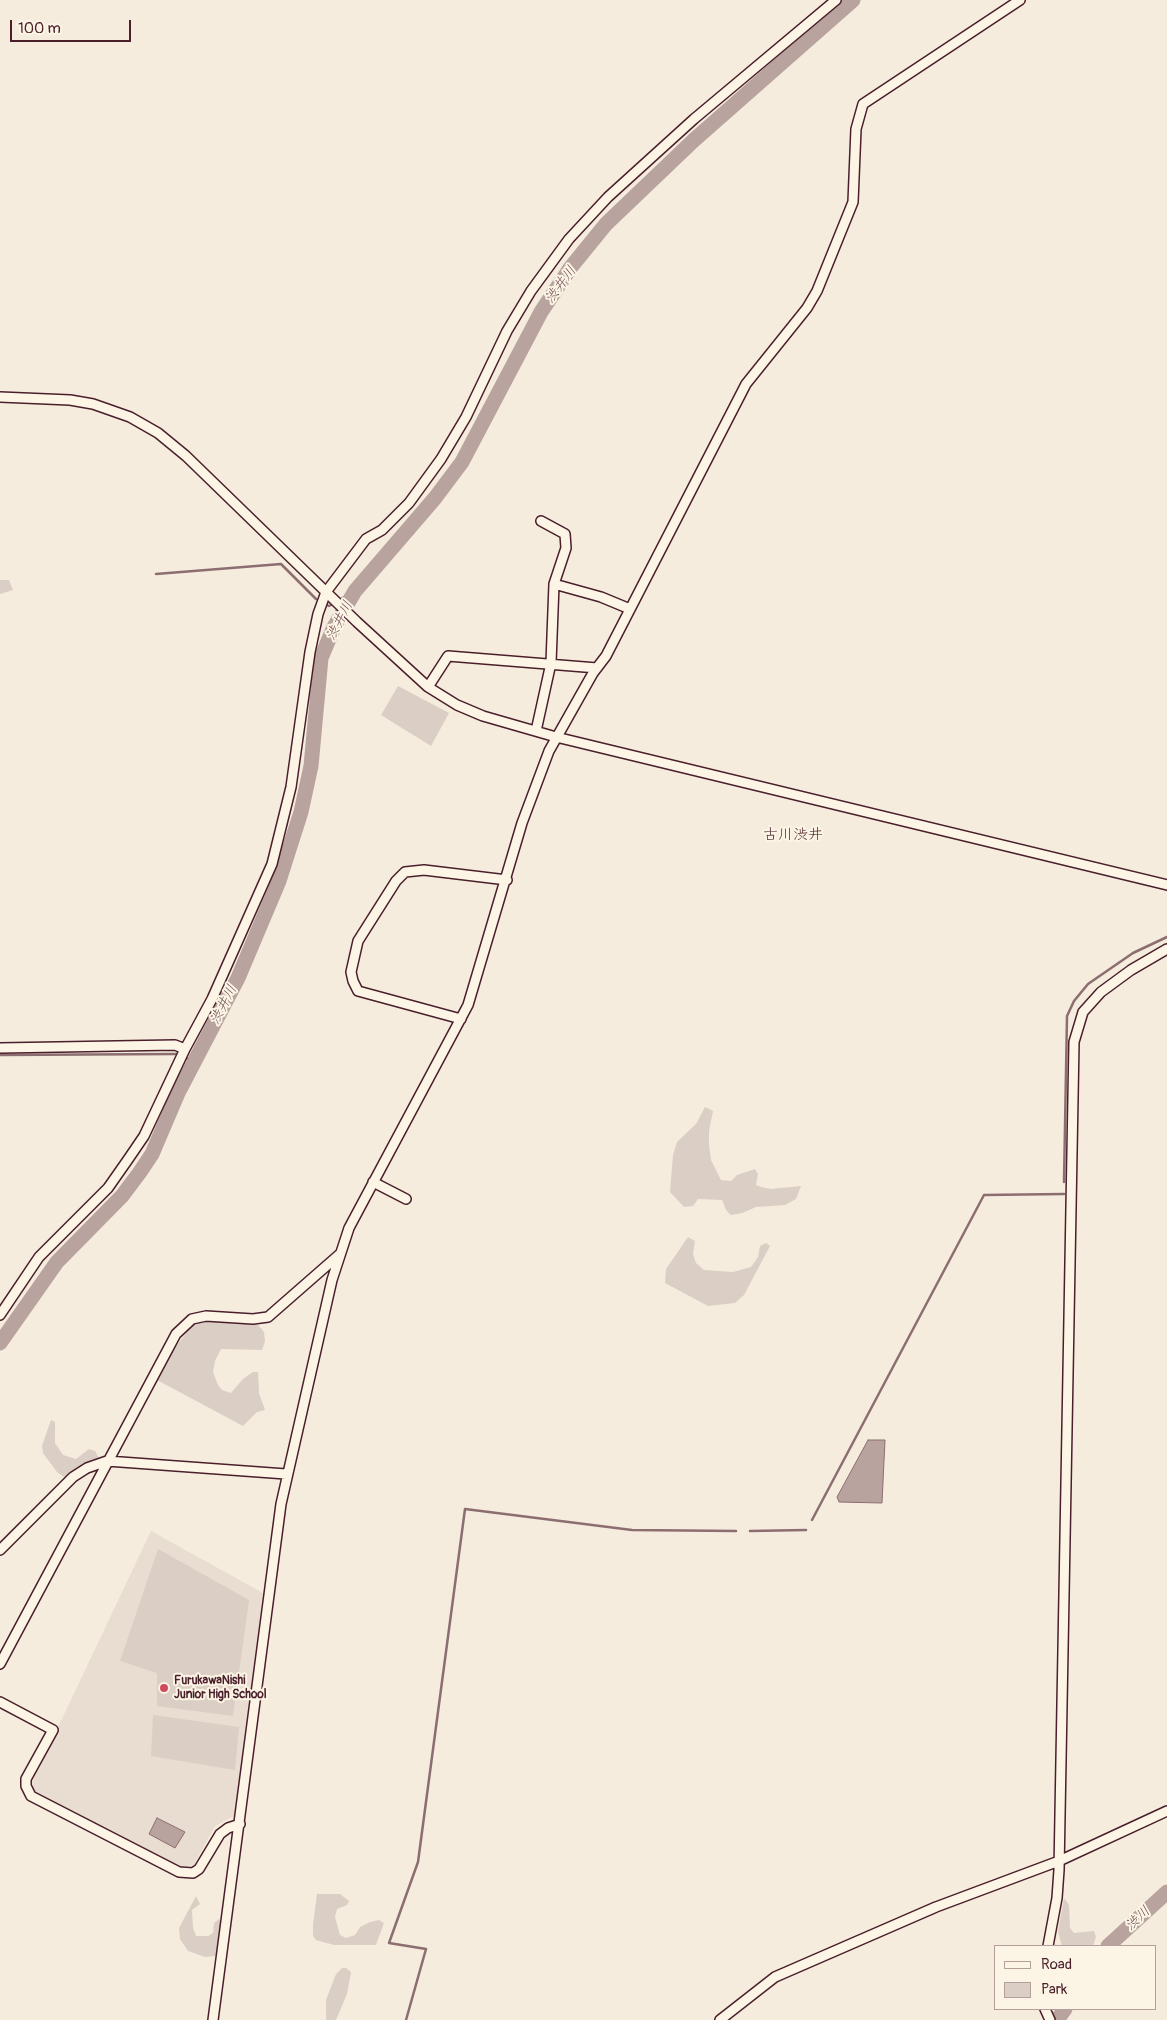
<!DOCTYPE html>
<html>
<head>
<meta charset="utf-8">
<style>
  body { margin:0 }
  #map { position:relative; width:1167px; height:2020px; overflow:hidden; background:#f5ecde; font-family:Pangolin,sans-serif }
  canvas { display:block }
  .legend { position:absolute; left:994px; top:1945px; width:162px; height:65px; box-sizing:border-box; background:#fcf5e5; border:1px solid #b59f9b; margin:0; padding:6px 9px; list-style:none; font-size:15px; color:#4a1f2b }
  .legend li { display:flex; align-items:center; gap:10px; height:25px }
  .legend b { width:25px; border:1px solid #b59f9b }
  .scale { position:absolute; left:10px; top:20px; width:121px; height:22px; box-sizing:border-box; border:2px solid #4a1f2b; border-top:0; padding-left:6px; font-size:15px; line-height:18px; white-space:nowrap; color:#4a1f2b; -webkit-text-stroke:4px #fcf5e5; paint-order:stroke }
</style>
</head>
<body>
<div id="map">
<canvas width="1167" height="2020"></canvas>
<ul class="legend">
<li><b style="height:6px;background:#fcf5e5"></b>Road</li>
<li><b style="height:14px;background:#dbcec4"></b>Park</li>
</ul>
<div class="scale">100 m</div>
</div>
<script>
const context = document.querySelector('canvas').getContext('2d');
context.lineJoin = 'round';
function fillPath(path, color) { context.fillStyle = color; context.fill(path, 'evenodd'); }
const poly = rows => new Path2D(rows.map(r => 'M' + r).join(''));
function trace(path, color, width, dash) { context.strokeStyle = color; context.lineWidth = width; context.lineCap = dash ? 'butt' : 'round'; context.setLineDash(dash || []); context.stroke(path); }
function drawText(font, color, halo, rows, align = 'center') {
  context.font = font + ' Pangolin,"Klee One",sans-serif'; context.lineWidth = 4; context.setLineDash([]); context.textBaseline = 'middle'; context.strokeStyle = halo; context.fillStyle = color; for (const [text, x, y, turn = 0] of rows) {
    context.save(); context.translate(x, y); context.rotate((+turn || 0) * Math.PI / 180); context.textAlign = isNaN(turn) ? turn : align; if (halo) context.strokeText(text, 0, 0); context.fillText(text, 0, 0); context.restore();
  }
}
fillPath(poly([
  [151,1531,263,1593,234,1816,215,1826,194,1865,182,1867,35,1793,32,1782]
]), '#e8ddd0');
fillPath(poly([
  [0,580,9,580,13,590,0,594],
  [398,686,449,713,431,746,381,715],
  [705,1107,713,1111,709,1131,709,1145,711,1160,721,1180,731,1181,737,1175,755,1169,758,1174,756,1185,761,1187,771,1189,801,1186,796,1199,785,1205,756,1207,742,1213,731,1215,726,1210,722,1200,698,1199,693,1206,684,1207,670,1192,673,1155,677,1142,696,1124],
  [688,1237,695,1241,693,1254,696,1263,704,1270,733,1272,751,1267,758,1257,760,1246,766,1243,770,1246,744,1295,735,1303,708,1306,665,1283,666,1269],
  [227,1321,258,1325,264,1332,265,1341,262,1350,221,1349,215,1361,213,1372,218,1385,222,1390,231,1393,243,1379,253,1372,258,1372,259,1393,265,1410,257,1412,243,1426,157,1380,171,1353,190,1328,198,1322],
  [51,1420,55,1422,55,1443,63,1455,76,1459,89,1449,95,1451,100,1460,70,1477,64,1477,57,1472,43,1453,42,1446],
  [158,1549,249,1600,233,1716,157,1706,157,1673,120,1661],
  [153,1715,239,1727,235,1770,151,1756],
  [317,1894,340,1894,349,1901,347,1905,337,1909,335,1917,340,1935,346,1938,355,1935,360,1927,370,1922,379,1920,384,1923,376,1945,334,1945,316,1940,313,1936,313,1925],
  [196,1896,200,1904,192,1910,193,1928,196,1936,208,1936,213,1933,214,1923,219,1919,222,1922,220,1951,215,1956,205,1957,188,1951,180,1939,179,1928],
  [1064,1898,1069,1905,1070,1928,1074,1933,1094,1931,1096,1937,1093,1946,1062,1946,1058,1932],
  [342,1968,346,1968,351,1972,347,1994,336,2020,326,2020,326,2000,336,1974]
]), '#dbcec4');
const water = poly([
  [868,1440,885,1440,882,1503,839,1502,837,1497,868,1440],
  [157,1818,185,1832,175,1848,149,1834,157,1818]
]);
fillPath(water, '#b8a39e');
trace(water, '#8c6e70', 1);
trace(poly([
  [156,574,281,564,316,599],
  [339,600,355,591],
  [325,604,329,606,335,603],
  [0,1055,176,1054],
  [185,1058,195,1061],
  [1064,1182,1067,1016,1074,1001,1088,984,1133,953,1167,937],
  [812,1520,984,1195,1064,1194],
  [750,1531,806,1530],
  [406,2020,426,1949,389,1943,418,1862,465,1509,632,1530,736,1531]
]), '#8c6e70', 2.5);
trace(poly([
  [0,1343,57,1262,122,1196,140,1172,152,1154,178,1093,238,978,279,881,301,812,311,766,321,658,334,627,355,591,435,498,462,462,541,312,571,267,606,224,694,140,853,0],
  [1108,1946,1167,1892],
  [1057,2020,1065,2009]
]), '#b8a39e', 15);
const minor = poly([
  [0,397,70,400,93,404,130,417,158,433,186,456,357,622,428,687,457,705,483,716,556,737,1167,885],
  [554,584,601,597,630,609],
  [428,687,448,656,597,668],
  [536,731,551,663,554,584,566,548,565,534,541,521],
  [461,1019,358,991,353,981,351,972,358,941,396,881,405,872,424,870,507,880],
  [0,1048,175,1045,185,1049,212,999,272,864,291,787,310,652,318,614,326,592,366,539,382,530,409,503,441,459,466,417,507,331,531,291,569,239,608,197,694,119,836,0],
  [373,1182,406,1199],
  [0,1315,39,1257,108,1188,129,1158,144,1136,185,1049],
  [0,1550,73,1477,87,1468,107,1461,286,1474],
  [0,1664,176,1334,192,1319,206,1316,253,1319,268,1317,340,1254],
  [0,1702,53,1730,26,1779,26,1786,31,1796,179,1872,193,1873,199,1869,220,1834,228,1828,240,1824],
  [1048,1946,1057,1898,1059,1870,1074,1042,1083,1012,1101,992,1131,970,1167,949],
  [1045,2009,1050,2020],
  [213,2020,281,1504,332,1280,349,1228,468,1005,522,823,549,751,593,673,606,656,746,384,807,308,817,291,853,202,856,129,863,104,1020,0],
  [720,2020,775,1977,936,1907,1059,1861,1167,1811]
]);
trace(minor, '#4a1f2b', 12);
trace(minor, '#fcf5e5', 9);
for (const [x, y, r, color] of [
  [164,1688,5,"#d1495b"]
]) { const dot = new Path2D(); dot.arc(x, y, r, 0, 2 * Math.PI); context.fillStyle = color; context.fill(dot); trace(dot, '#fcf5e5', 2); }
drawText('bold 12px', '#4a1f2b', '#fcf5e5', [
  ["FurukawaNishi",174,1681],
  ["Junior High School",174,1695]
], 'left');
drawText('italic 14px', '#704d53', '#fcf5e5', [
  ["渋井川",561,285,-53],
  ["渋井川",340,621,-63],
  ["渋井川",224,1005,-63],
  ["渋川",1138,1919,-43]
]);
drawText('15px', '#4a1f2b', '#fcf5e5', [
  ["古川渋井",793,835]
]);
</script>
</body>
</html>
